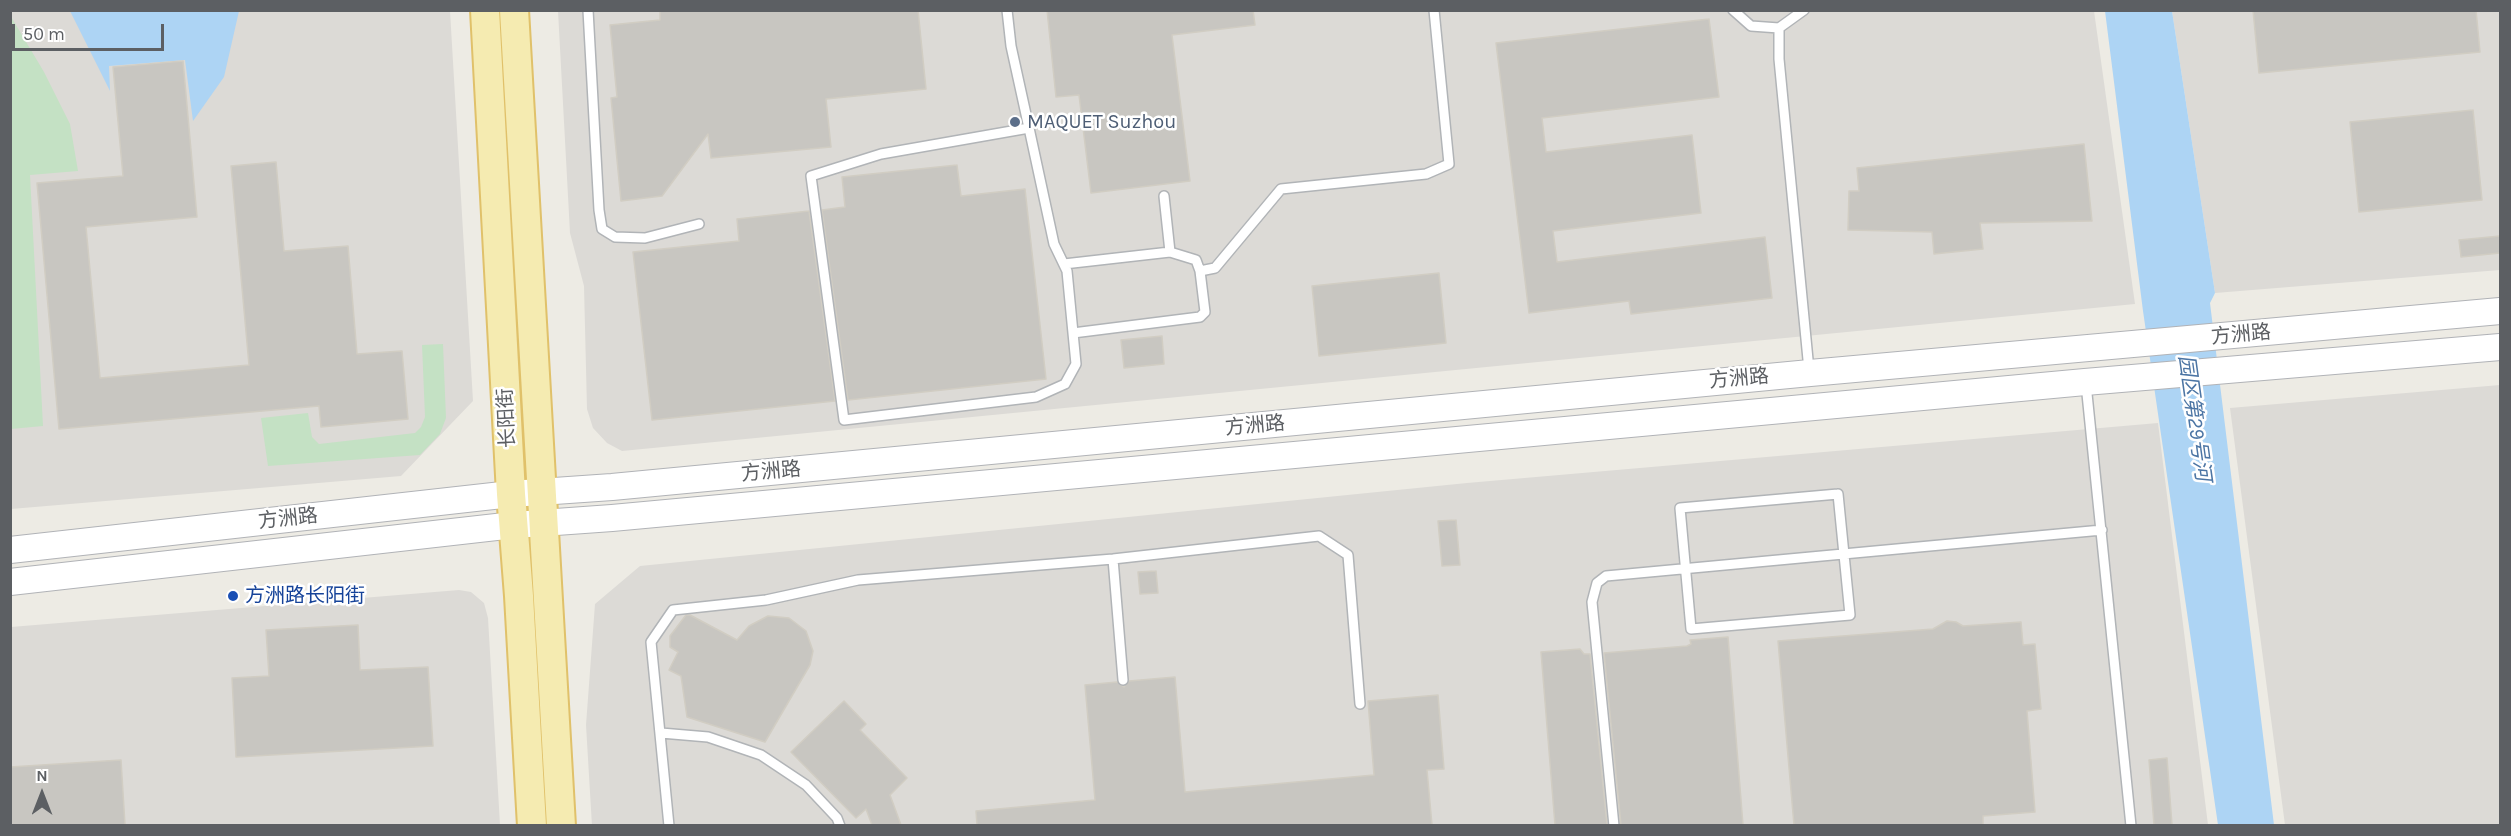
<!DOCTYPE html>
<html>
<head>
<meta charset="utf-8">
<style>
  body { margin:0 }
  #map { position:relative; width:2511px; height:836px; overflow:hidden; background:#edebe4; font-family:Karla,sans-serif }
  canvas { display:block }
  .frame { position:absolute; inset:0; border:12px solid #5c5f63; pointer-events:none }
  .north { position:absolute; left:12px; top:764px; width:60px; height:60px; -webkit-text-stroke:4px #fff; paint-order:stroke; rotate:0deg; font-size:16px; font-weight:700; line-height:24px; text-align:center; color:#5c5f63 }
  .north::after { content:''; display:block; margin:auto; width:21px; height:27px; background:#5c5f63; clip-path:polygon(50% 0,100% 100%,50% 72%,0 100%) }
  .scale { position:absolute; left:12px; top:24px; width:152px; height:27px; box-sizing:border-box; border:3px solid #5c5f63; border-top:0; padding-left:8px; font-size:18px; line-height:21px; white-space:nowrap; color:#5c5f63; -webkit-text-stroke:4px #fff; paint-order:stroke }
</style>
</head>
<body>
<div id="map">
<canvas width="2511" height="836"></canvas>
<div class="frame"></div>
<div class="north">N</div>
<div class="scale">50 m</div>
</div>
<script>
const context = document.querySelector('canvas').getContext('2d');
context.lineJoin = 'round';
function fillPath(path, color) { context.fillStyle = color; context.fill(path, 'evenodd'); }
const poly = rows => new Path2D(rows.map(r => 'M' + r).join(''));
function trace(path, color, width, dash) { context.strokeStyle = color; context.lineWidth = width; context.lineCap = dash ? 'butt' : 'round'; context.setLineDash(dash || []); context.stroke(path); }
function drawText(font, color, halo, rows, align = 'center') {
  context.font = font + ' Karla,"Noto Sans SC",sans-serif'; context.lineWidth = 5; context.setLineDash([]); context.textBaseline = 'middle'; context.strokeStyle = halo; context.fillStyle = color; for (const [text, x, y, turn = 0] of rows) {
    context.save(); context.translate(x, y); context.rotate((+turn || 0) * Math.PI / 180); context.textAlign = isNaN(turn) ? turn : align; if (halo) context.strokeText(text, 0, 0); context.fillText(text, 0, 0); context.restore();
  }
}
fillPath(poly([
  [11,11,450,11,473,401,401,476,11,509],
  [558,11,2094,11,2135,304,622,451,607,443,593,428,587,409,584,286,570,233],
  [2172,11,2500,11,2500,270,2215,293],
  [2500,385,2500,825,2285,825,2230,408],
  [2158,423,2208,825,592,826,586,725,595,604,640,566,1467,483],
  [459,590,471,592,484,603,488,618,500,825,11,826,11,627]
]), '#dcdad6');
fillPath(poly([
  [10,15,44,72,70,124,78,171,30,175,43,426,11,429],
  [443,344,446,418,440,434,420,455,268,466,261,418,308,413,312,437,319,444,415,433,421,427,425,417,422,345]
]), '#c4e1c4');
fillPath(poly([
  [70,11,239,11,224,77,193,121,185,60,109,66,110,91],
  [2105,11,2172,11,2215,293,2210,303,2274,825,2218,825,2143,311]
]), '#add4f4');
const building = poly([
  [660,10,918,10,926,89,826,99,831,147,711,158,708,134,662,196,621,201,611,98,617,97,610,25,660,20,660,10],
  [1047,10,1253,10,1255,25,1172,35,1190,181,1091,193,1079,95,1056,97,1047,10],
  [2253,10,2476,10,2480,52,2259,73,2253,10],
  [1709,19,1719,97,1542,118,1546,152,1692,135,1701,213,1553,231,1557,262,1765,237,1772,298,1631,314,1629,301,1529,313,1496,43,1709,19],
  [183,61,197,217,86,227,100,378,249,365,231,166,276,162,284,251,348,246,357,354,402,351,408,419,321,427,319,406,59,429,37,183,123,176,113,67,183,61],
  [2473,110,2482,200,2359,212,2350,122,2473,110],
  [2084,144,2092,221,1980,223,1983,249,1934,254,1932,232,1848,230,1849,191,1859,191,1857,168,2084,144],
  [957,165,961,196,1025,189,1046,379,848,400,822,210,845,207,842,177,957,165],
  [809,211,835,401,652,420,633,252,739,241,737,219,809,211],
  [2500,236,2500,253,2461,257,2459,240,2500,236],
  [1439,273,1446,343,1319,356,1312,286,1439,273],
  [1162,336,1164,364,1124,368,1121,340,1162,336],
  [1456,520,1460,565,1442,566,1438,521,1456,520],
  [1156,571,1158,593,1140,594,1138,572,1156,571],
  [686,615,690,615,737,640,749,626,768,616,789,618,806,631,813,651,810,665,765,742,687,717,681,676,669,670,678,652,670,647,670,636,686,615],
  [1947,621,1956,622,1963,626,2021,622,2023,645,2035,644,2041,709,2027,711,2035,812,1983,816,1983,825,1794,825,1778,641,1933,629,1947,621],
  [358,625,360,670,428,667,433,746,236,757,232,678,269,676,266,630,358,625],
  [1728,637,1743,825,1621,825,1604,653,1687,646,1691,644,1690,640,1728,637],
  [1580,649,1584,654,1590,654,1607,825,1555,825,1541,652,1580,649],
  [1175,677,1185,792,1374,775,1368,701,1438,695,1444,769,1427,770,1432,825,977,825,976,811,1095,800,1085,685,1117,682,1124,687,1129,681,1175,677],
  [844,701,866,724,860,730,907,778,890,795,901,825,872,825,866,809,856,818,791,752,844,701],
  [2167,758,2172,825,2154,825,2149,760,2167,758],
  [121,760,125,825,10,825,10,767,121,760]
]);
fillPath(building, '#c8c6c1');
trace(building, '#d1cdc3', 1.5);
const service = poly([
  [588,10,599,210,602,229,615,237,645,238,699,224],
  [1007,10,1011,46,1029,128,1054,244,1067,271,1076,364,1065,384,1036,397,844,420,811,176,881,154,1029,128],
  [1733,10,1751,26,1779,28,1804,10],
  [1779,28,1779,59,1809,370],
  [1164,196,1170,252],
  [1064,264,1170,252,1196,260,1200,271,1205,312,1200,317,1073,333],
  [1200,271,1215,268,1281,189,1426,174,1449,164,1434,10],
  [2086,384,2131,826],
  [1838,494,1850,615,1691,629,1680,508,1838,494],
  [1113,559,1123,680],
  [661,733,708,737,761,755,806,785,837,818,840,826],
  [669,826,651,642,673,610,766,600,858,580,1113,559,1319,536,1348,555,1360,704],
  [1614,826,1592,602,1597,583,1606,576,2102,530]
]);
const secondary = poly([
  [10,550,511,494,612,487,1810,373,2500,311],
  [10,582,514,525,612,518,2085,382,2500,347]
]);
const primary = poly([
  [485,10,511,494,519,596,532,826],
  [514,10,561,826]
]);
trace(service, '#b1b4b7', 12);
trace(secondary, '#b1b3b7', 28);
trace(primary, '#e0c16a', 32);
trace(service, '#fff', 9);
trace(secondary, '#fff', 26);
trace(primary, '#f5ebb1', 28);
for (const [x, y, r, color] of [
  [1015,122,6,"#5c6f8a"],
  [233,596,6,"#1a4fb4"]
]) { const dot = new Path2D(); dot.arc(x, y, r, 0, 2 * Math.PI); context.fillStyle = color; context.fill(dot); trace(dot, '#fff', 2); }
drawText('20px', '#4e5e75', '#fff', [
  ["MAQUET Suzhou",1027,122]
], 'left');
drawText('20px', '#5c5f63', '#fff', [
  ["方洲路",2241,335,-5],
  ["方洲路",1739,379,-5],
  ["长阳街",507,418,-93],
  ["方洲路",1255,426,-5],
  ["方洲路",771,472,-5],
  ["方洲路",288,519,-6]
]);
drawText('20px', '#164399', '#fff', [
  ["方洲路长阳街",245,596]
], 'left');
drawText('italic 21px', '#4c75a4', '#fff', [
  ["园区第29号河",2194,418,82]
]);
</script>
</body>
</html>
